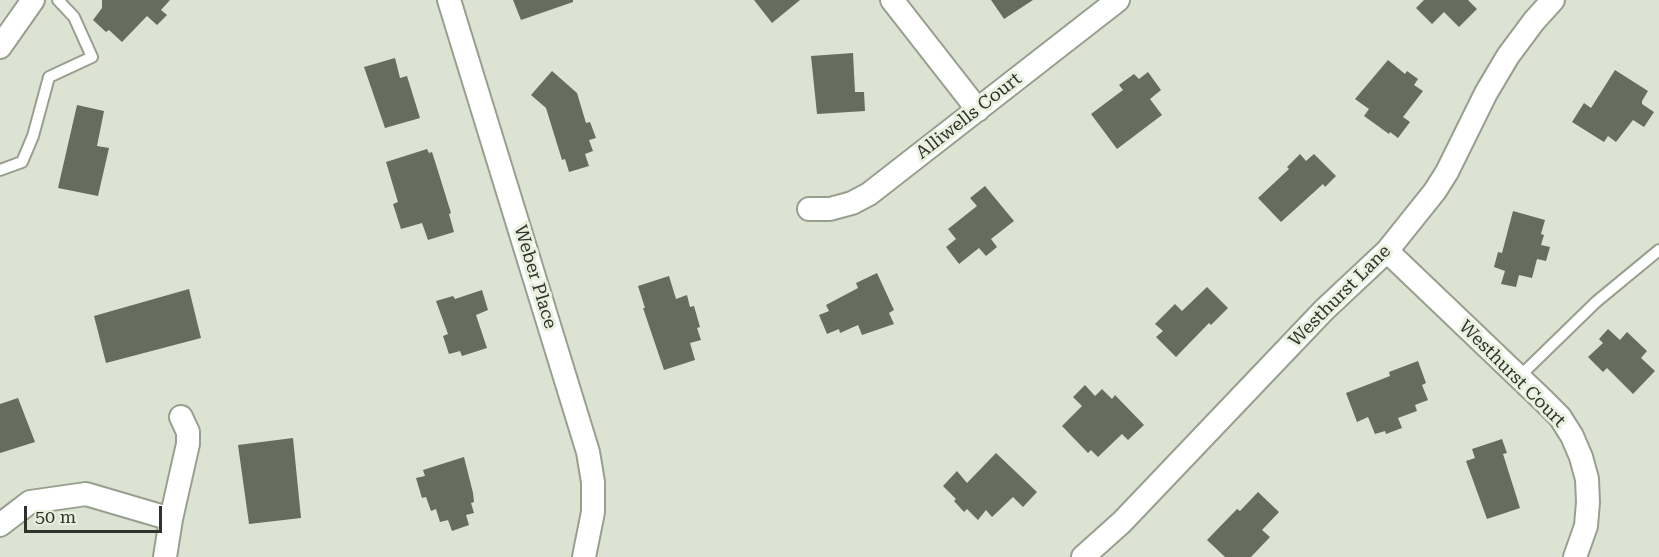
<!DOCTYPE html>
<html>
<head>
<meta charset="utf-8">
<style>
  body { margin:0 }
  #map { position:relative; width:1659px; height:557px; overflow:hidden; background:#dce3d2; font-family:"Roboto Serif",serif }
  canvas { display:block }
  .scale { position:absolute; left:24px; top:506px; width:138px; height:27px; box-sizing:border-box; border:3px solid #30322c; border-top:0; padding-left:8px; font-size:18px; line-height:21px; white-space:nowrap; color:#30322c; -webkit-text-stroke:4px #e9f1df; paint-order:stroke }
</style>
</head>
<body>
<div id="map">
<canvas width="1659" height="557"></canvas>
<div class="scale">50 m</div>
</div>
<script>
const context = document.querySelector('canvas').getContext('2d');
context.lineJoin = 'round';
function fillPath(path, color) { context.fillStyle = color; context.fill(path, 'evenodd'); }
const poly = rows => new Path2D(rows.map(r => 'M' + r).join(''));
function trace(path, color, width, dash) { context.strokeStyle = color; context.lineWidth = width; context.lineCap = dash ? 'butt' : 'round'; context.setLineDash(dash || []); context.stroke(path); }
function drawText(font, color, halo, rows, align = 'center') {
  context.font = font + ' "Roboto Serif",serif'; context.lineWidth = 6; context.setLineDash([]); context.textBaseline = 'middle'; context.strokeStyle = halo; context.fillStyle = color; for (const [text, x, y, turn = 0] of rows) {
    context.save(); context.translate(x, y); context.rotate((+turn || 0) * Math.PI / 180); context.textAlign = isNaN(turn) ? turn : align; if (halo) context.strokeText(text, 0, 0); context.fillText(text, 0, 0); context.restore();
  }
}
fillPath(poly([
  [102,0,170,0,161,10,167,15,157,25,147,16,122,42,109,30,106,32,93,20,102,8],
  [513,0,573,0,573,2,521,20],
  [754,0,800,0,772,23],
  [991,0,1033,0,1004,19],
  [1424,0,1468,0,1477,9,1459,27,1444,12,1432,24,1416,8],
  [853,53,855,92,864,92,865,111,817,114,811,56],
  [395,58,400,78,407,76,420,118,385,128,364,67],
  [1388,60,1405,74,1407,71,1418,79,1414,85,1423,91,1403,117,1410,122,1398,138,1390,132,1389,134,1364,116,1369,109,1355,99],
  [1615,70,1648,91,1642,101,1642,104,1654,112,1644,127,1633,120,1616,142,1608,136,1604,142,1572,122,1584,103,1591,108],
  [552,71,577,93,586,123,590,122,596,138,589,140,593,151,585,154,589,166,569,172,565,159,562,160,546,108,531,95],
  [1148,72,1161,90,1150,99,1162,115,1117,149,1091,114,1123,90,1119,85,1134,74,1139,79],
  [77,105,104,111,97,146,109,148,98,196,58,188],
  [427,149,429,153,432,152,438,171,451,213,449,214,454,232,428,240,422,223,401,229,393,204,398,202,386,162],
  [1300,154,1306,161,1314,154,1336,176,1325,187,1323,184,1281,222,1258,198,1289,169,1287,167],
  [985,186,1014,221,991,239,997,247,986,256,979,248,959,264,946,247,956,239,948,229,977,206,970,198],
  [1513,211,1545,220,1541,234,1544,235,1541,245,1550,247,1546,261,1537,259,1532,278,1519,275,1516,287,1501,284,1505,271,1494,267,1498,252,1502,253],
  [877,273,894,310,889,313,894,324,862,335,858,325,840,333,839,329,827,334,819,315,829,311,826,305,858,288,856,283],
  [669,276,676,299,687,295,690,307,694,306,700,327,697,328,701,340,690,343,695,360,664,370,643,308,645,308,638,286],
  [1207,287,1228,308,1211,325,1209,323,1176,357,1156,337,1163,331,1155,324,1175,304,1182,311],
  [189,289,201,338,106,363,94,316],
  [482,290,488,310,476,315,487,348,462,356,460,351,449,354,443,336,448,334,436,301,453,296,455,299],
  [1608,329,1620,340,1627,332,1647,351,1641,358,1655,371,1633,394,1607,368,1603,372,1588,357,1603,343,1599,339],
  [1418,361,1426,383,1422,385,1428,400,1415,405,1417,411,1398,418,1402,428,1386,434,1385,431,1375,434,1368,417,1357,422,1346,393,1390,376,1389,372],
  [1085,385,1095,396,1102,389,1112,399,1115,395,1144,425,1128,440,1122,434,1098,457,1091,450,1088,453,1062,426,1082,406,1073,397],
  [18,398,35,442,0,453,0,404],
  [293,438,301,518,249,524,238,445],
  [1502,439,1507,453,1503,454,1520,508,1487,519,1466,461,1475,458,1472,449],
  [996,453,1037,492,1023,507,1013,497,992,517,986,510,978,520,967,509,964,512,954,501,956,499,943,486,957,471,967,483],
  [464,457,473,493,474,502,471,503,474,513,466,515,469,525,452,531,448,520,440,522,436,509,431,511,426,497,422,498,416,478,425,476,423,470],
  [1258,492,1279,512,1262,530,1270,537,1251,557,1225,557,1207,540,1237,509,1240,511]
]), '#676d5e');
const service = poly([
  [0,170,22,162,33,136,49,77,92,57,74,17,58,0],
  [1519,377,1596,302,1659,250]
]);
const minor = poly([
  [449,0,588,452,593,482,593,512,584,557],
  [892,0,978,110],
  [0,47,33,0],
  [809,209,830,209,852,203,869,194,1118,0],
  [1387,251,1544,401,1560,417,1572,436,1581,457,1587,479,1588,502,1586,526,1575,557],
  [0,525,30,502,86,494,171,519],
  [165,557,171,519,188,444,188,432,181,417],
  [1083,557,1122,522,1324,310,1387,251,1435,191,1447,172,1486,93,1508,56,1534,21,1553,0]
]);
trace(service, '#989f8f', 14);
trace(minor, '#989f8f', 26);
trace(service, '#fff', 10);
trace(minor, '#fff', 22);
drawText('18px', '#30322c', '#e9f1df', [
  ["Alliwells Court",969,116,-38],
  ["Weber Place",535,277,73],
  ["Westhurst Lane",1340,296,-45],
  ["Westhurst Court",1512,374,45]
]);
</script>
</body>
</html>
